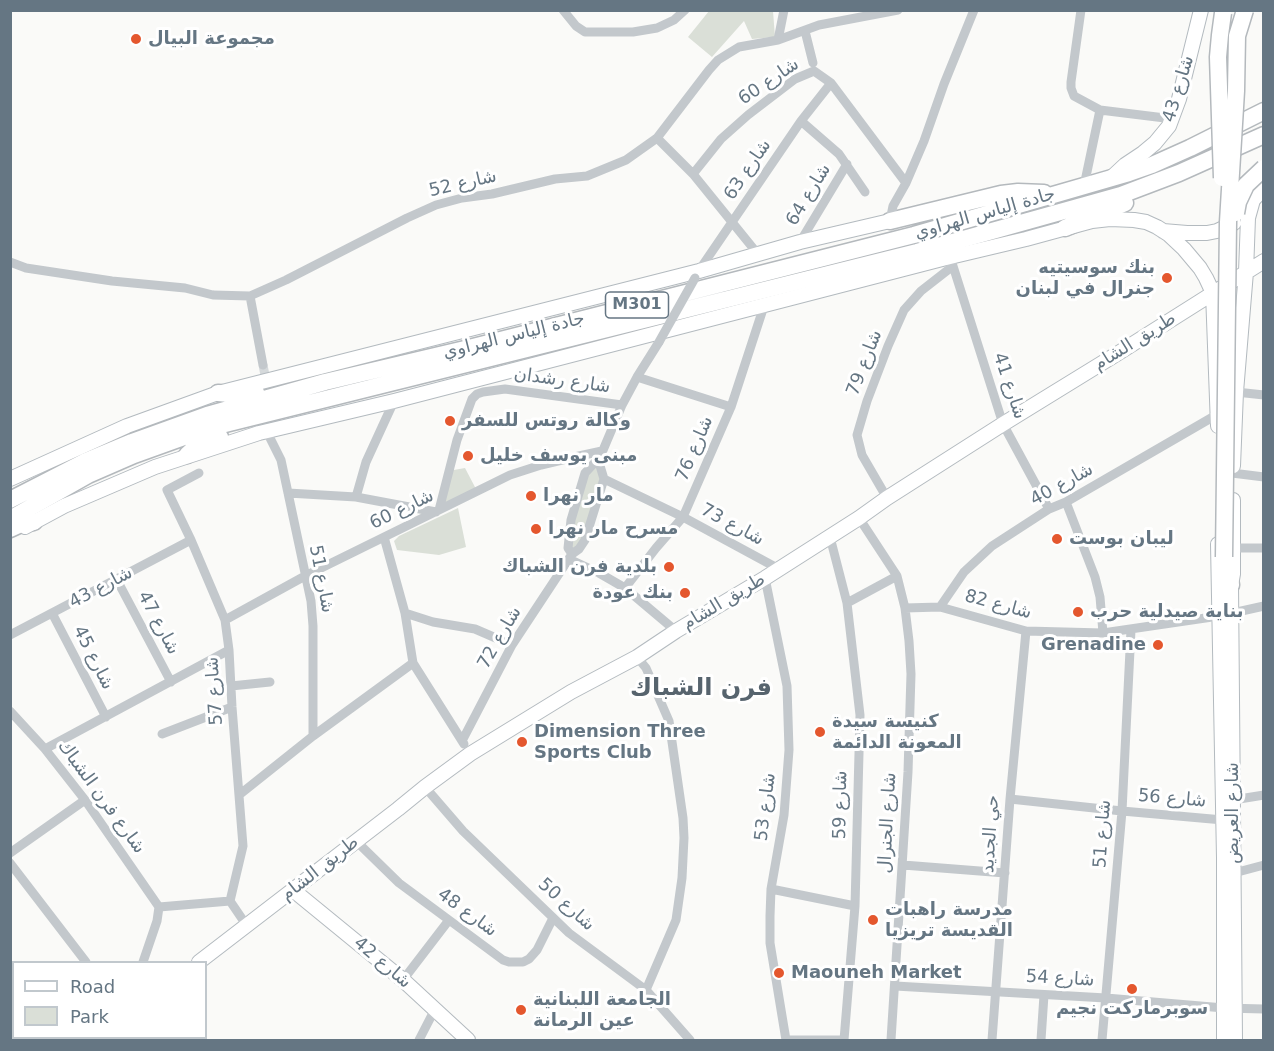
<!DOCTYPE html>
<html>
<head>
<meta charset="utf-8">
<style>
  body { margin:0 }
  #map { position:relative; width:1274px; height:1051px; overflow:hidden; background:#fafaf8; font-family:"DejaVu Sans",sans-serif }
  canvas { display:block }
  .frame { position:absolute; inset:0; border:12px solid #657683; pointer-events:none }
  .legend { position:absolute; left:12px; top:961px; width:195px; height:78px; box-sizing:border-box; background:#fff; border:2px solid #c1c8cd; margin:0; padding:8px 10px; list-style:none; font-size:18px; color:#657683 }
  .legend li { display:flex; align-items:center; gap:12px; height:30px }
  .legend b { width:30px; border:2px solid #c1c8cd }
</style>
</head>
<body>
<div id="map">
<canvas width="1274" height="1051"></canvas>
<div class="frame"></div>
<ul class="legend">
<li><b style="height:8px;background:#fff"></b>Road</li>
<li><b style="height:16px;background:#dadfd7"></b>Park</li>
</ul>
</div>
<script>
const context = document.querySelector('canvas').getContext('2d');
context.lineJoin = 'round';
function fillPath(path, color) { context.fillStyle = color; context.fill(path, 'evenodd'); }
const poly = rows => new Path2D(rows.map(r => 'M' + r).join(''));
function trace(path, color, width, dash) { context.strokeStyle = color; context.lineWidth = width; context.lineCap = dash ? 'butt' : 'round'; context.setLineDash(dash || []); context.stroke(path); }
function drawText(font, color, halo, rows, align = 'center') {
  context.font = font + ' "DejaVu Sans","Noto Sans Arabic",sans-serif'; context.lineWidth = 6; context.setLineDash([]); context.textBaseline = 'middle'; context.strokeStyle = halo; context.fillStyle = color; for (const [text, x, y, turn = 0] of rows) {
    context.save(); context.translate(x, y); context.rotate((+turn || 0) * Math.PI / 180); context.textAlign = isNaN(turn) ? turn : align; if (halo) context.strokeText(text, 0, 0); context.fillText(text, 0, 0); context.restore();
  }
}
fillPath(poly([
  [709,11,773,11,775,37,752,39,744,21,712,57,688,37],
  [598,459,602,471,585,540,572,554,568,541,585,474],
  [465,468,476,489,440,509,448,471],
  [458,508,466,547,439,555,397,550,394,541,399,536]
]), '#dadfd7');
trace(poly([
  [263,365,277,436]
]), '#d5d9db', 9, [9, 4.5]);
const secondary = poly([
  [1111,178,1125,165,1143,153,1155,143,1169,126,1179,99,1201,10],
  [1163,231,1187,233,1207,233,1217,231,1234,223],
  [1233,466,1236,392,1246,272,1248,218,1253,200,1264,188],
  [10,479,127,426,218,393,699,271,800,242,890,221],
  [1233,500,1233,574,1231,585,1235,1040],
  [25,527,64,506,155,467,259,433,394,401,950,257,1026,239,1092,221,1110,219,1134,220,1146,222,1157,227,1168,234,1184,249,1200,268,1206,278,1213,293,1218,426],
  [1218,544,1224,858,1224,1040],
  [293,890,403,980,468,1040],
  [199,962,398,809,425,787,470,754,571,692,637,657,676,631,765,578,859,518,887,498,1003,424,1120,352,1264,261],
  [94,1040,98,1038]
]);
const highway = poly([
  [890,221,1001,194,1018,192,1044,193],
  [1065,228,1125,203],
  [218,393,241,395,256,392],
  [187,455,199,444,220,437],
  [10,500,84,462,132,442,207,415,325,382,465,349,914,235,1060,193,1129,173,1152,165,1190,148,1264,111],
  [10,519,88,475,134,455,209,428,917,252,1121,195,1179,173,1264,135],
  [10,529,23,523,34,522],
  [1228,552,1229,574,1231,585]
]);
trace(secondary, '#b3babf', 16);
trace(highway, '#b4b9bd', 19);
trace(poly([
  [563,10,576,26,585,32,633,32,657,28,674,20,685,10],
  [1081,10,1071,82,1071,88,1074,96,1100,110,1173,119],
  [805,31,813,63],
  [778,40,784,10],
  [801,121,839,154,865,192],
  [657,138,693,174,757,253],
  [693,174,721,139,748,115,795,79,814,71,831,83,906,183],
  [1084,186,1100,110],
  [890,221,893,206,906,183,924,141,944,84,974,10],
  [800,242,847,164],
  [10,262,26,268,112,281,185,288,213,295,250,296,286,280,407,218,436,205,462,198,492,194,555,179,587,176,626,160,657,138,709,70,718,60,739,47,778,40,819,25,898,10],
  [953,266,1003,424,1049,509],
  [698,272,801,121,831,83],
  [250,296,263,365],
  [637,377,731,407],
  [1236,392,1264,395],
  [267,432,281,460,311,601,313,626,313,736],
  [601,455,622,405,637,377,659,342],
  [199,473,167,490,191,540,225,620,229,650,232,707,243,846,230,901],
  [1232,473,1264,477],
  [604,479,683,517,779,569],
  [288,493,356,497,436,512],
  [356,497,366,462,394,401],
  [887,498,862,455,857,435,867,401,888,346,904,310,921,291,953,266,950,257],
  [1066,502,1095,577,1100,597,1103,633],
  [439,510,457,440,472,399,477,394,483,392,505,389,622,405],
  [859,518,897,576,905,608,909,641,911,674,908,772,891,1040],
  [384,537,405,613,413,663,464,744],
  [830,537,847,603,860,715,855,906,844,1040],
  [1233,548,1264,548],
  [569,559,599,573,625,588,676,631],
  [765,578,787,686,789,750,784,815,771,889,770,916,770,943,786,1040],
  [117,580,171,682],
  [625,588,656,548,683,517,731,407,764,306],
  [847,603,897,576],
  [940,607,964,572,992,546,1049,509,1066,502,1218,414],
  [905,608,940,607,1026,631,1103,633,1219,616,1264,606],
  [52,613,106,717],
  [405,613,433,622,475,629,512,645],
  [225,620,305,576,510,475,541,465,579,456,602,451],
  [10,635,191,540],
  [637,657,646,668,669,721,683,818,684,838,682,878,676,920,646,990],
  [231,686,270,682],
  [10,711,45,749,85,800,159,907,157,921,143,962],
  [162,734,232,707],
  [462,741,512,645,572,554,579,549,585,540,604,479,598,459,585,473,571,520,568,548,572,554],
  [45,749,229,650],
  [425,787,463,831,569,933,646,990,690,1040],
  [239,795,313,736,413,663],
  [1010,799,1122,811,1223,820],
  [1233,800,1264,795],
  [356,841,399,883,449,920,503,960,509,962,523,962,529,959,537,950,553,918],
  [10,853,85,800],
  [10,863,86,962],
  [903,865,1005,873],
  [1234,873,1264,865],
  [771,889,855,906],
  [230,901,247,926],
  [159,907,230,901],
  [403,980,449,920],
  [895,986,1106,998,1224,1008,1264,1009],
  [159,1038,159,1040],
  [419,1040,435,1009],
  [786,1040,844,1040],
  [992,1040,1010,799,1026,631],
  [1041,1040,1044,995],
  [1102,1040,1122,811,1131,630]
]), '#c3c8cc', 9);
trace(secondary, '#fff', 14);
trace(highway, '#fff', 16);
const highwayBridge = poly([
  [1222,178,1218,57,1220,35,1223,13],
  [1236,213,1238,202,1246,185,1264,168],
  [1224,557,1228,222,1236,91,1237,36,1245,10]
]);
trace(highwayBridge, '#b4b9bd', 19, []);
trace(poly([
  [659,342,695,278]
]), '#c3c8cc', 9);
trace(highwayBridge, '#fff', 16);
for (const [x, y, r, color] of [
  [136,39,6,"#e4572e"],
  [1167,278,6,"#e4572e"],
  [450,421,6,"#e4572e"],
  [468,456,6,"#e4572e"],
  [531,496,6,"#e4572e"],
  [536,529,6,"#e4572e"],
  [1057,539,6,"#e4572e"],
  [669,567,6,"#e4572e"],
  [685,593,6,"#e4572e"],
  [1078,612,6,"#e4572e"],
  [1158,645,6,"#e4572e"],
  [820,732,6,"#e4572e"],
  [522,742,6,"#e4572e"],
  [873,920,6,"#e4572e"],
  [779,973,6,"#e4572e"],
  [1132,989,6,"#e4572e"],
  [521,1010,6,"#e4572e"]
]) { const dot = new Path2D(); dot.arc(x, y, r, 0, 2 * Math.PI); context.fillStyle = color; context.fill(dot); trace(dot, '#fff', 2); }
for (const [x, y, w] of [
  [637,305,63]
]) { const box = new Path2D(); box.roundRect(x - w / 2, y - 13, w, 26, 4.5); context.fillStyle = '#fff'; context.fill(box); trace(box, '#657683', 1.5); }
drawText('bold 16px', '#657683', null, [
  ["M301",637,305]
]);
drawText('bold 18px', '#657683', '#fff', [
  ["مجموعة البيال",148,39],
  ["بنك سوسيتيه",1155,268,"right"],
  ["جنرال في لبنان",1155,289,"right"],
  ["وكالة روتس للسفر",462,421],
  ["مبنى يوسف خليل",480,456],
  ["مار نهرا",543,496],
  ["مسرح مار نهرا",548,529],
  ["ليبان بوست",1069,539],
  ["بلدية فرن الشباك",657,567,"right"],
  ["بنك عودة",673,593,"right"],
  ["بناية صيدلية حرب",1090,612],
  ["Grenadine",1146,645,"right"],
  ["كنيسة سيدة",832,722],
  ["المعونة الدائمة",832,743],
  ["Dimension Three",534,732],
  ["Sports Club",534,753],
  ["مدرسة راهبات",885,910],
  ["القديسة تريزيا",885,931],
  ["Maouneh Market",791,973],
  ["الجامعة اللبنانية",533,1000],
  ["عين الرمانة",533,1021],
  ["سوبرماركت نجيم",1132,1009,"center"]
], 'left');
drawText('18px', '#657683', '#fff', [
  ["شارع 60",769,82,-34],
  ["شارع 43",1179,89,-73],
  ["شارع 63",748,170,-56],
  ["شارع 52",463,184,-13],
  ["شارع 64",809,195,-59],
  ["جادة إلياس الهراوي",985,214,-16],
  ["جادة إلياس الهراوي",514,336,-14],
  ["طريق الشام",1135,342,-32],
  ["شارع 79",865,363,-69],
  ["شارع رشدان",562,381,8],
  ["شارع 41",1009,386,71],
  ["شارع 76",695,449,-67],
  ["شارع 40",1062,485,-29],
  ["شارع 60",402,510,-26],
  ["شارع 73",732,525,28],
  ["شارع 51",321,579,79],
  ["شارع 43",101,588,-28],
  ["طريق الشام",724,602,-31],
  ["شارع 82",998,605,15],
  ["شارع 47",158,623,62],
  ["شارع 72",500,638,-60],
  ["شارع 45",93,658,63],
  ["شارع 57",215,691,-94],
  ["شارع فرن الشباك",101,797,54],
  ["شارع 56",1172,799,5],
  ["شارع 59",841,805,-89],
  ["شارع 53",766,807,-83],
  ["شارع العريض",1233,813,-90],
  ["شارع الجنرال",888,823,-87],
  ["حي الجديد",991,834,-86],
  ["شارع 51",1103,834,-86],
  ["طريق الشام",320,869,-38],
  ["شارع 50",566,905,42],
  ["شارع 48",467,913,36],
  ["شارع 42",382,963,40],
  ["شارع 54",1060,979,3]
]);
drawText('bold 24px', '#57646e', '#fff', [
  ["فرن الشباك",701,689]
]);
</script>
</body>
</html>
